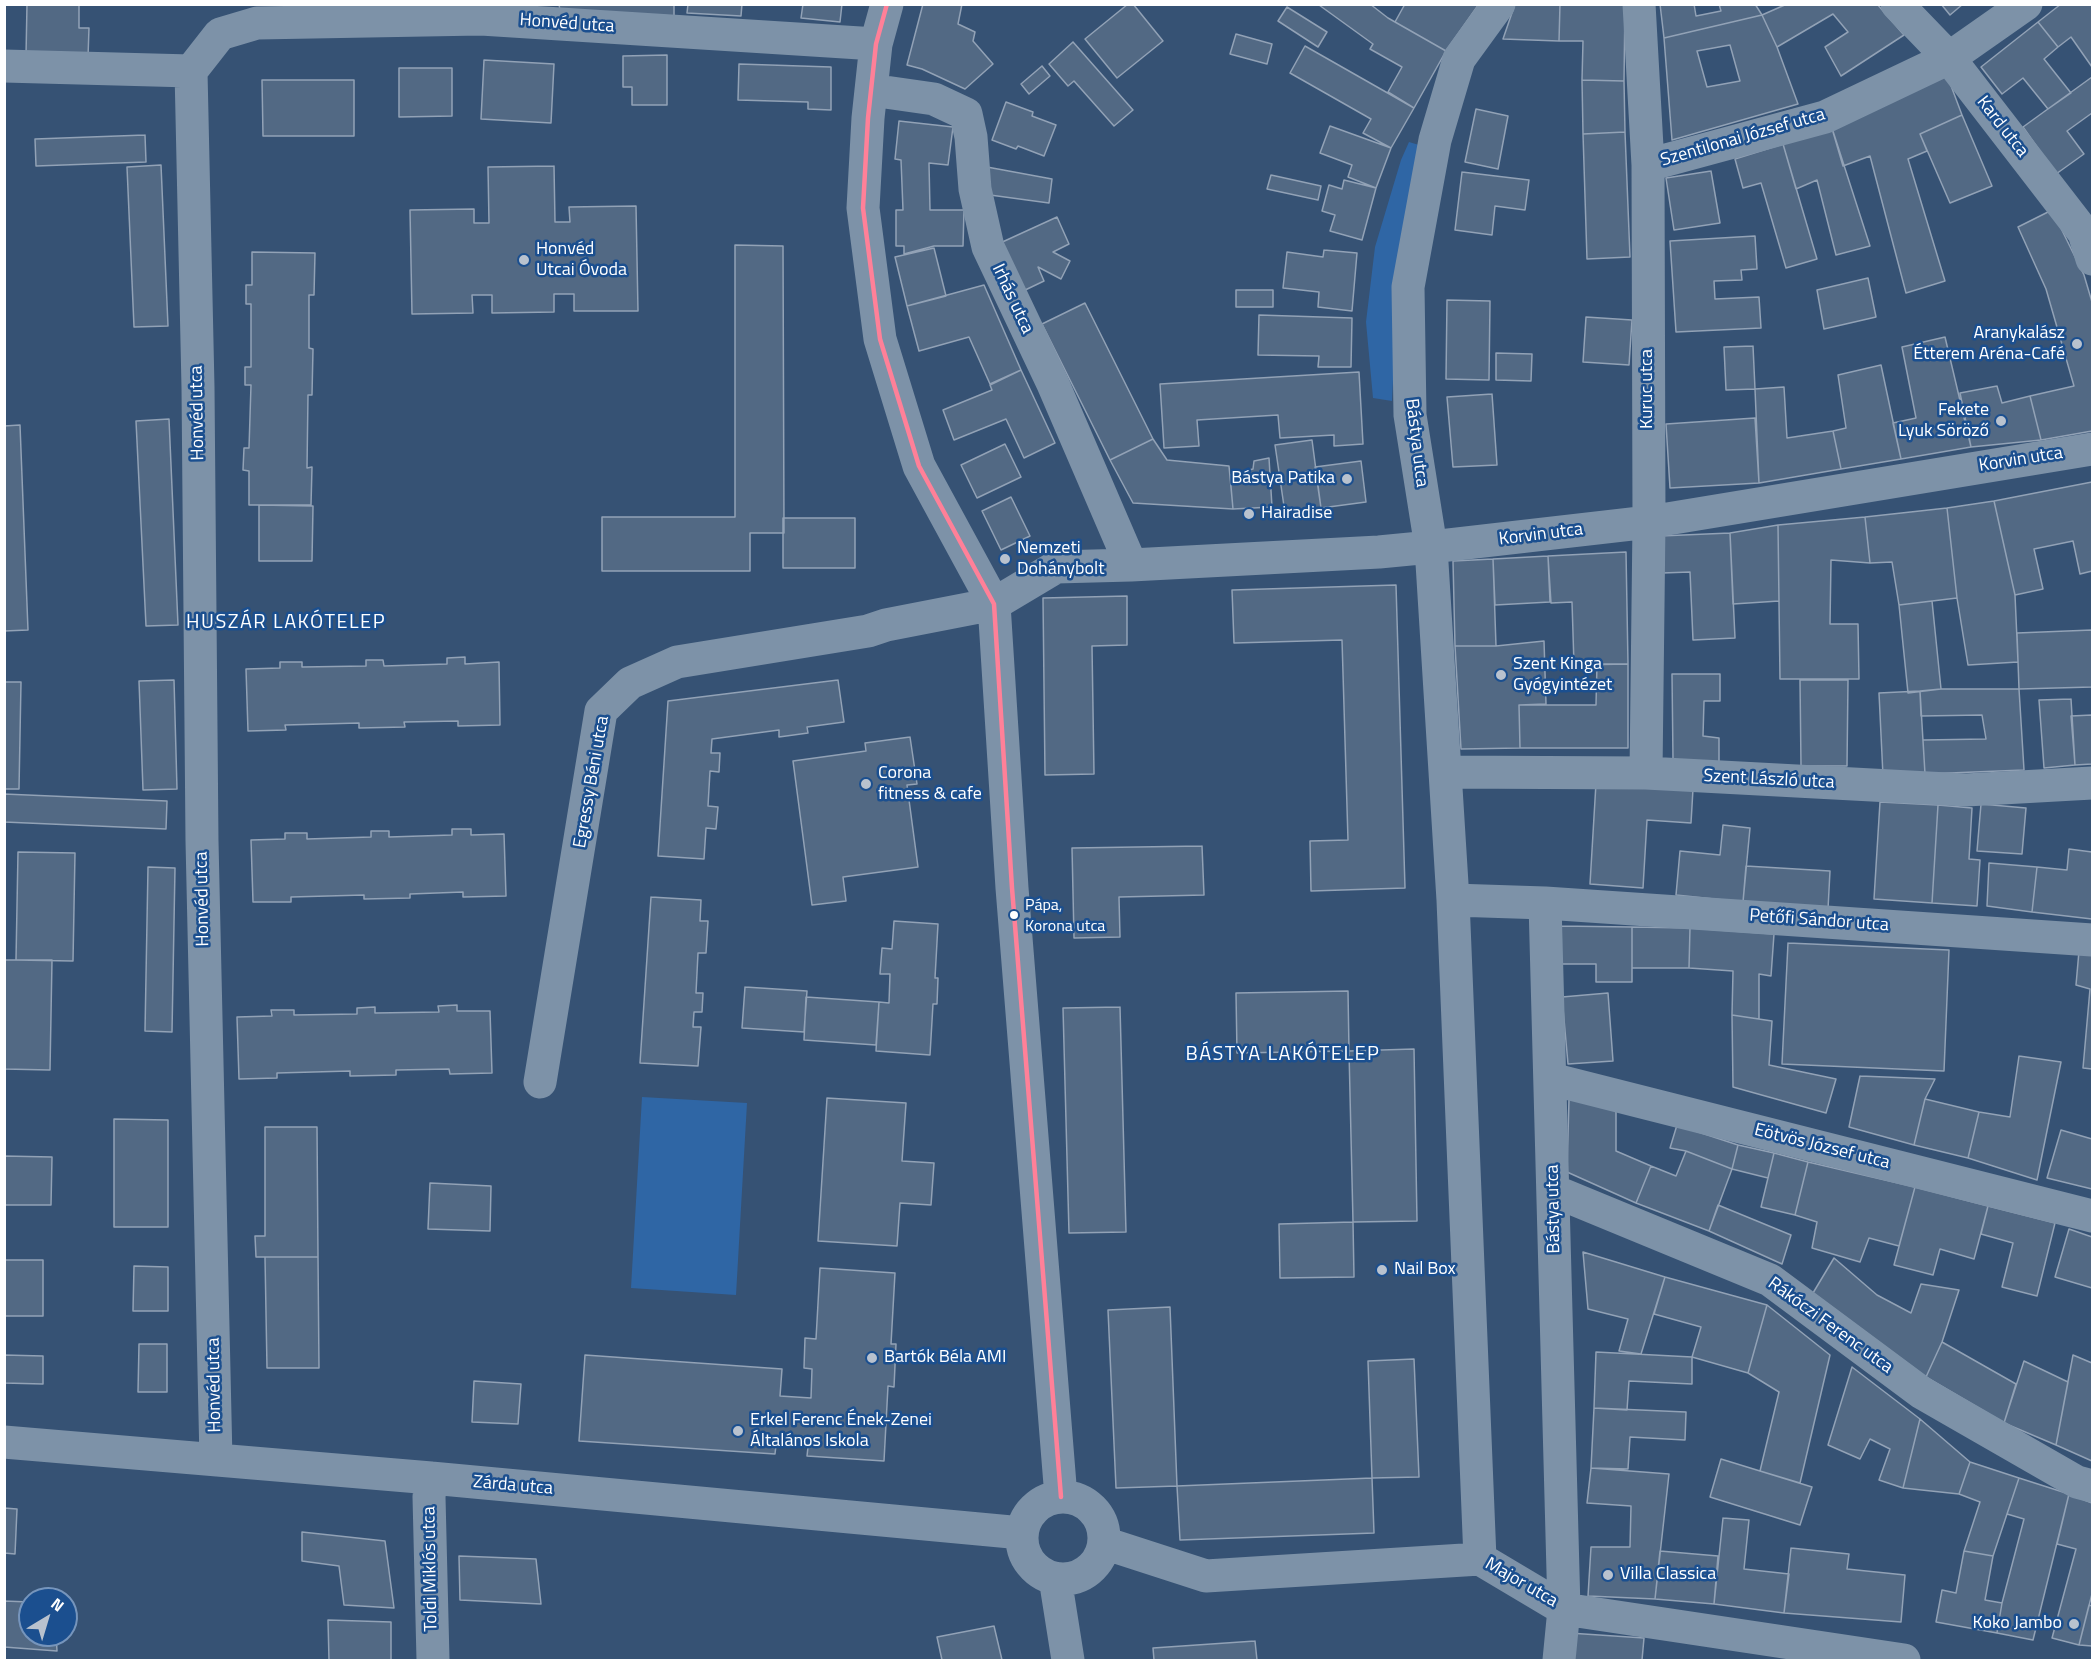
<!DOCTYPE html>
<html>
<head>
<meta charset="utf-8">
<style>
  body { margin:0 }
  #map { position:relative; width:2097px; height:1665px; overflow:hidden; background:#365274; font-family:"Titillium Web",sans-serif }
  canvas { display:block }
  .frame { position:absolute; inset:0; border:6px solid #fff; pointer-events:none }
  .north { position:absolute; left:18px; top:1587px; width:60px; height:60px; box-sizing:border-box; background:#1b4f8f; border:2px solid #7695bc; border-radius:50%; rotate:38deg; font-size:16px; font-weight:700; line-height:24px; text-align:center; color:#fff }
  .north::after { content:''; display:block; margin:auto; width:21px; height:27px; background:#b9c2ce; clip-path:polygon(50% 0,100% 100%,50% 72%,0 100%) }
</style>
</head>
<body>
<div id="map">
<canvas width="2097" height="1665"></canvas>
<div class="frame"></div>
<div class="north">N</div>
</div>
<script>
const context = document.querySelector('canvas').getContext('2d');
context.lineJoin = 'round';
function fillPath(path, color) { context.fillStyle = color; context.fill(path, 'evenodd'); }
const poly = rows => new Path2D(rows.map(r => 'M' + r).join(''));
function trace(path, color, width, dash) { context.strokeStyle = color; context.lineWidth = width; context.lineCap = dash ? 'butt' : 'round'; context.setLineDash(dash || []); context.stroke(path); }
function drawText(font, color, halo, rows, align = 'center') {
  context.font = font + ' "Titillium Web",sans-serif'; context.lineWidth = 5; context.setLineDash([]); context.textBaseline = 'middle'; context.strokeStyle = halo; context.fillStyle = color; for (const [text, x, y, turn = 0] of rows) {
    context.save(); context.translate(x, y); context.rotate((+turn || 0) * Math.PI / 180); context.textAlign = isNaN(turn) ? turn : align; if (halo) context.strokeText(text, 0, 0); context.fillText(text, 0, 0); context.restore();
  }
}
fillPath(poly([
  [1409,142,1419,145,1397,300,1392,401,1373,398,1366,322,1375,247,1401,160],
  [642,1097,747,1103,736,1295,631,1288]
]), '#2f66a5');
const building = poly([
  [27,4,79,4,79,28,89,28,88,57,26,56,27,4],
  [559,4,674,4,674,16,560,11,559,4],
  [688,4,742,4,741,16,687,13,688,4],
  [803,4,842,4,840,22,801,18,803,4],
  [923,4,962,4,958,24,975,32,973,41,993,64,965,89,922,69,907,65,923,4],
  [1128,4,1133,4,1163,41,1117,78,1085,39,1128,4],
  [1370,4,1388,18,1446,51,1414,108,1388,92,1402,67,1370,49,1373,44,1319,5,1370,4],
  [1405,4,1479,4,1446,51,1395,22,1405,4],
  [1515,4,1560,4,1559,41,1503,39,1515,4],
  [1560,4,1625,4,1624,81,1582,80,1583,41,1559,41,1560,4],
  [1660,4,1694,4,1696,16,1721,11,1719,4,1755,4,1762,15,1664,38,1660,4],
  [1787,4,1877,4,1904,35,1841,76,1825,47,1848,32,1833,14,1777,47,1762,15,1787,4],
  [1941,4,1963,4,1950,15,1941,4],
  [2061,4,2092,4,2092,67,2071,37,2058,47,2038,22,2061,4],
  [1287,7,1327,32,1318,47,1278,21,1287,7],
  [1762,15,1777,47,1798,104,1672,140,1664,38,1762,15],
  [1730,45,1740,81,1707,87,1697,51,1730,45],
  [2038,22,2058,47,2044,59,2071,93,2048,109,2023,78,2002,94,1981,67,2038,22],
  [1236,34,1272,44,1267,64,1230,54,1236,34],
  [1073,42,1133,110,1114,126,1074,81,1068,86,1049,64,1073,42],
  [1305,46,1414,108,1391,148,1363,133,1371,119,1290,73,1305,46],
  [667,55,667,105,632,105,632,87,623,87,623,56,667,55],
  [484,60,554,64,551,123,481,119,484,60],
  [739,64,831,67,831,110,808,109,808,102,738,100,739,64],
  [1042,66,1050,76,1029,94,1021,84,1042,66],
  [399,68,452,68,452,116,399,117,399,68],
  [1947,75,1962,115,1920,134,1927,151,1908,159,1945,281,1906,293,1870,156,1843,166,1831,125,1947,75],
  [2092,77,2092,113,2067,131,2084,154,2056,174,2023,127,2092,77],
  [262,80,354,80,354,136,263,136,262,80],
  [1582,80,1624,81,1625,132,1583,134,1582,80],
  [1006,102,1033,112,1032,116,1056,125,1044,156,1018,146,1016,149,992,140,1006,102],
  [1476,109,1508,116,1498,169,1465,162,1476,109],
  [1962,115,1992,186,1950,203,1920,134,1962,115],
  [899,121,953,127,948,165,929,163,930,210,964,210,963,246,934,246,904,254,904,246,896,246,896,210,903,210,901,160,895,159,899,121],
  [1831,125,1870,246,1836,255,1817,180,1796,189,1783,144,1831,125],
  [1330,126,1391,148,1376,188,1348,177,1352,165,1320,153,1330,126],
  [1625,132,1630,257,1587,259,1583,134,1625,132],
  [145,135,146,162,36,166,35,139,145,135],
  [1783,144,1817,259,1786,268,1761,183,1743,188,1735,159,1783,144],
  [161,165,168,326,134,327,127,167,161,165],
  [554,166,555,222,570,222,569,207,636,206,638,311,574,311,574,294,554,294,554,312,492,313,492,295,472,295,473,313,412,314,410,210,474,209,474,223,489,223,488,167,554,166],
  [987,167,1052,179,1049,203,990,195,987,167],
  [1711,171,1720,223,1674,230,1666,178,1711,171],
  [1462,172,1529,180,1525,210,1495,206,1492,235,1455,230,1462,172],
  [1271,175,1321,186,1318,200,1267,189,1271,175],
  [1344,180,1376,188,1362,240,1330,231,1335,215,1322,211,1329,185,1342,189,1344,180],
  [2052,210,2084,275,2092,302,2092,431,2041,440,2030,396,2074,386,2046,289,2018,227,2052,210],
  [1057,217,1069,244,1053,252,1070,261,1061,279,1038,267,1044,281,1021,292,998,244,1057,217],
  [1755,236,1757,269,1741,270,1742,280,1714,281,1715,299,1759,297,1761,328,1676,332,1670,241,1755,236],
  [735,245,783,246,784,533,750,533,750,571,602,571,602,517,735,517,735,245],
  [934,248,946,296,907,306,895,257,934,248],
  [1324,250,1357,253,1352,311,1318,307,1319,292,1283,288,1287,252,1323,257,1324,250],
  [252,252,315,253,314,295,309,295,309,348,313,349,312,395,308,395,307,468,312,467,311,505,249,505,249,471,243,470,244,448,249,448,251,385,245,385,245,367,251,367,251,304,246,304,246,285,252,285,252,252],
  [1868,278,1876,317,1824,329,1817,290,1868,278],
  [984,285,1021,370,990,384,969,337,919,351,907,306,984,285],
  [1236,290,1273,290,1273,307,1236,307,1236,290],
  [1447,300,1490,301,1489,380,1446,379,1447,300],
  [1085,303,1153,439,1110,460,1042,324,1085,303],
  [1259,315,1352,318,1351,367,1318,367,1319,356,1258,355,1259,315],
  [1586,317,1632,320,1629,365,1583,362,1586,317],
  [1945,337,1971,447,1901,459,1893,423,1916,418,1902,347,1945,337],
  [1753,346,1755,389,1726,390,1724,347,1753,346],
  [1496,353,1532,354,1531,381,1496,380,1496,353],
  [1881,365,1901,459,1841,469,1833,431,1846,428,1838,375,1881,365],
  [1021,370,1055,443,1024,458,1006,419,954,440,943,410,992,390,990,385,1021,370],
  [1359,372,1363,444,1334,446,1334,435,1280,438,1278,415,1197,420,1199,446,1164,448,1160,384,1359,372],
  [1997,386,2002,403,2030,396,2041,440,1971,447,1960,393,1997,386],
  [1784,387,1787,438,1833,431,1841,469,1759,483,1755,389,1784,387],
  [1492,394,1497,465,1453,467,1447,397,1492,394],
  [1755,418,1759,483,1670,488,1666,424,1755,418],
  [169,419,178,625,146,626,136,421,169,419],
  [20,425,28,630,4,631,4,426,20,425],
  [1153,439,1167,460,1229,466,1233,509,1133,503,1110,460,1153,439],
  [1312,440,1321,508,1285,513,1275,445,1312,440],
  [1005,444,1021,477,977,498,961,465,1005,444],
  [1269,458,1272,507,1233,509,1230,475,1253,469,1254,461,1269,458],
  [1361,461,1366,502,1321,508,1315,467,1361,461],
  [2092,482,2092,571,2080,574,2073,541,2034,549,2043,589,2015,595,1994,501,2092,482],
  [1011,497,1030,536,1001,550,982,511,1011,497],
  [1994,501,2015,595,2018,662,1968,665,1957,598,1947,508,1994,501],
  [259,505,313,506,312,561,259,561,259,505],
  [1947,508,1957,598,1899,605,1892,562,1870,563,1865,517,1947,508],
  [1865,517,1870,563,1831,560,1830,624,1858,624,1859,679,1780,679,1778,525,1865,517],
  [783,518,855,518,855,568,783,568,783,518],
  [1778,525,1779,601,1733,604,1730,533,1778,525],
  [1730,533,1735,638,1693,640,1690,572,1662,573,1660,536,1730,533],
  [1626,552,1628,664,1574,665,1572,602,1551,603,1548,556,1626,552],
  [1548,556,1550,602,1495,605,1493,559,1548,556],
  [1493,559,1496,646,1455,646,1453,561,1493,559],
  [1396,585,1405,888,1311,891,1310,841,1348,840,1342,640,1234,643,1232,590,1396,585],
  [1127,596,1127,645,1092,646,1094,774,1045,775,1043,598,1127,596],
  [1932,601,1941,689,1908,693,1899,605,1932,601],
  [2092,630,2092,687,2019,689,2017,633,2092,630],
  [1544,641,1546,704,1519,705,1520,748,1461,749,1455,646,1496,646,1544,641],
  [465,657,465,664,499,662,500,725,458,726,458,721,404,722,405,727,359,728,359,723,285,725,286,730,248,731,246,669,280,668,280,662,302,662,302,667,366,666,366,660,383,660,384,666,447,664,447,658,465,657],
  [1597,664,1628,664,1628,748,1520,748,1519,705,1596,705,1597,664],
  [1672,674,1720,674,1720,701,1704,701,1703,736,1719,738,1719,764,1673,760,1672,674],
  [174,680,177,789,143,790,139,681,174,680],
  [838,680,844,722,807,727,808,733,779,737,779,730,712,739,711,753,720,753,719,772,710,771,708,806,718,807,716,829,706,828,704,859,658,856,668,701,838,680],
  [1800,680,1848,680,1847,766,1801,766,1800,680],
  [4,682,21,682,19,789,4,789,4,682],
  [1941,689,2019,689,2024,770,1925,774,1923,740,1986,739,1982,715,1921,716,1920,691,1941,689],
  [1920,691,1925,774,1883,776,1879,693,1920,691],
  [2071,699,2075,765,2044,768,2039,700,2071,699],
  [2092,715,2092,764,2075,765,2071,716,2092,715],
  [910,737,917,784,907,785,918,867,843,877,846,901,812,905,793,761,866,751,865,743,910,737],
  [1596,783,1693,789,1691,823,1647,820,1643,888,1590,884,1596,783],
  [4,794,167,801,166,829,4,822,4,794],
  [1880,802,1938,805,1932,903,1874,899,1880,802],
  [1981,804,2026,808,2022,854,1977,851,1981,804],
  [1938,805,1972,808,1969,859,1980,860,1977,906,1932,903,1938,805],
  [1723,825,1750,828,1743,902,1676,895,1680,851,1720,855,1723,825],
  [452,829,471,829,471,835,504,834,506,896,463,897,463,892,410,894,410,898,364,899,364,895,291,897,291,902,253,902,251,840,285,839,285,833,307,833,307,839,371,837,371,831,389,831,389,837,452,835,452,829],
  [1202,846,1204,895,1119,897,1120,937,1074,938,1072,848,1202,846],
  [2069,849,2092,852,2092,919,2032,912,2037,867,2067,870,2069,849],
  [18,852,75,853,73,961,16,960,18,852],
  [1989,863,2037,867,2032,912,1987,906,1989,863],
  [1746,866,1830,871,1828,909,1743,902,1746,866],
  [148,867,175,868,172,1032,145,1031,148,867],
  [651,897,701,900,700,921,708,921,706,953,698,953,696,993,703,993,702,1012,694,1012,693,1027,701,1027,698,1066,640,1063,651,897],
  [894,921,938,924,935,978,938,978,937,1004,933,1004,930,1055,876,1051,879,1002,889,1003,890,974,880,974,882,948,892,949,894,921],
  [1559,926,1632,927,1632,982,1596,982,1596,964,1558,964,1559,926],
  [1632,927,1690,928,1689,968,1632,968,1632,927],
  [1690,928,1774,934,1771,976,1759,974,1759,1019,1732,1015,1733,971,1689,968,1690,928],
  [1788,943,1949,950,1944,1071,1782,1064,1788,943],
  [2079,951,2092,952,2092,1069,2083,1068,2090,989,2076,985,2079,951],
  [4,960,52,960,50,1070,4,1069,4,960],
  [745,987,807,991,804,1032,742,1028,745,987],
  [1348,991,1349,1051,1237,1053,1236,993,1348,991],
  [1608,993,1613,1061,1568,1064,1562,997,1608,993],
  [806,997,879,1002,876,1045,804,1040,806,997],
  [457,1005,457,1011,490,1011,492,1073,450,1074,449,1069,396,1070,396,1075,350,1076,350,1071,277,1073,277,1078,239,1079,237,1017,272,1016,271,1010,294,1010,294,1015,357,1014,357,1008,375,1007,375,1013,439,1012,438,1006,457,1005],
  [1120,1007,1126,1232,1069,1233,1063,1008,1120,1007],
  [1732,1015,1772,1021,1769,1065,1836,1079,1826,1113,1733,1087,1732,1015],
  [1414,1049,1417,1221,1353,1222,1349,1051,1414,1049],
  [2019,1056,2061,1062,2037,1180,1968,1158,1979,1112,2010,1117,2019,1056],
  [1860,1076,1935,1079,1925,1099,1914,1145,1849,1127,1860,1076],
  [827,1098,906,1103,902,1161,934,1163,931,1205,900,1203,897,1246,818,1241,827,1098],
  [1569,1099,1616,1110,1616,1151,1651,1166,1636,1203,1567,1172,1569,1099],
  [1925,1099,1979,1112,1968,1158,1914,1145,1925,1099],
  [114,1119,168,1120,168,1227,114,1227,114,1119],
  [1677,1125,1738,1145,1732,1169,1686,1151,1670,1148,1677,1125],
  [265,1127,317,1127,318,1257,256,1257,255,1236,265,1236,265,1127],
  [2061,1130,2092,1139,2092,1189,2047,1178,2061,1130],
  [1738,1145,1774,1153,1768,1178,1732,1169,1738,1145],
  [1686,1151,1732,1169,1709,1231,1636,1203,1651,1166,1676,1176,1686,1151],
  [1774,1153,1808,1162,1795,1215,1761,1207,1774,1153],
  [4,1156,52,1157,51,1205,4,1205,4,1156],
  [1808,1162,1915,1187,1899,1246,1869,1238,1860,1262,1812,1248,1817,1222,1795,1215,1808,1162],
  [430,1183,491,1186,490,1231,428,1229,430,1183],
  [1915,1187,1988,1206,1974,1259,1940,1249,1933,1275,1894,1265,1915,1187],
  [1718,1205,1791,1235,1782,1264,1709,1231,1718,1205],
  [1988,1206,2055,1223,2037,1296,2002,1287,2013,1243,1981,1234,1988,1206],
  [1353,1222,1354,1277,1280,1278,1279,1224,1353,1222],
  [2069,1229,2092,1237,2092,1288,2055,1277,2069,1229],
  [1583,1252,1665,1277,1641,1354,1619,1351,1628,1319,1588,1309,1583,1252],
  [265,1257,318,1257,319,1368,267,1368,265,1257],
  [1834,1258,1877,1295,1911,1313,1921,1284,1959,1290,1942,1342,1926,1377,1813,1293,1834,1258],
  [4,1260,43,1260,43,1316,4,1316,4,1260],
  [134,1266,168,1267,168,1311,133,1311,134,1266],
  [820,1268,895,1273,891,1344,896,1344,894,1387,888,1386,884,1461,807,1456,808,1447,776,1445,775,1454,579,1441,585,1355,782,1369,780,1396,811,1398,812,1369,804,1368,805,1338,816,1339,820,1268],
  [1665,1277,1767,1305,1748,1373,1692,1357,1701,1327,1654,1314,1665,1277],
  [1767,1305,1830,1355,1800,1483,1760,1471,1779,1392,1748,1373,1767,1305],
  [1170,1307,1177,1486,1116,1488,1108,1310,1170,1307],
  [1942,1342,2016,1384,2004,1423,1926,1377,1942,1342],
  [139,1344,167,1344,167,1392,138,1392,139,1344],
  [1596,1352,1692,1357,1692,1384,1629,1381,1627,1410,1594,1408,1596,1352],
  [4,1355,43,1356,43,1384,4,1383,4,1355],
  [2073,1355,2092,1363,2092,1461,2056,1445,2073,1355],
  [1414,1359,1419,1477,1372,1478,1368,1361,1414,1359],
  [2024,1361,2068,1382,2056,1445,2004,1423,2024,1361],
  [1852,1367,1920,1419,1903,1488,1879,1480,1890,1449,1870,1439,1860,1459,1828,1445,1852,1367],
  [474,1381,521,1384,518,1424,472,1422,474,1381],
  [1594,1408,1686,1412,1685,1440,1630,1437,1628,1469,1591,1468,1594,1408],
  [1920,1419,1970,1462,1959,1494,1903,1488,1920,1419],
  [1721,1459,1812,1487,1800,1525,1710,1497,1721,1459],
  [1970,1462,2019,1478,1993,1556,1964,1551,1980,1502,1959,1494,1970,1462],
  [1591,1468,1669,1474,1655,1599,1588,1596,1591,1547,1630,1547,1631,1506,1587,1503,1591,1468],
  [1372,1478,1374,1533,1180,1540,1177,1486,1372,1478],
  [2019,1478,2069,1494,2033,1640,1997,1633,2002,1603,2024,1519,2007,1514,2019,1478],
  [2069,1494,2092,1503,2092,1594,2079,1645,2052,1638,2076,1549,2057,1544,2069,1494],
  [4,1508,17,1509,15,1554,4,1553,4,1508],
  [1723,1518,1749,1520,1744,1569,1789,1574,1784,1613,1714,1604,1723,1518],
  [302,1532,385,1541,394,1608,344,1605,339,1566,302,1561,302,1532],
  [1791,1548,1849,1554,1847,1569,1905,1575,1901,1622,1784,1613,1791,1548],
  [1660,1551,1718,1556,1714,1604,1655,1599,1660,1551],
  [1964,1551,1993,1556,1985,1600,2002,1603,1997,1633,1936,1622,1942,1590,1956,1593,1964,1551],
  [459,1556,536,1559,541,1604,460,1600,459,1556],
  [4,1601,30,1602,30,1635,56,1635,57,1651,4,1647,4,1601],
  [2089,1605,2092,1606,2092,1646,2079,1645,2089,1605],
  [328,1620,391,1622,391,1660,329,1660,328,1620],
  [994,1626,1002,1660,942,1660,937,1637,994,1626],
  [1569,1633,1644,1638,1642,1660,1567,1660,1569,1633],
  [1255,1641,1257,1660,1154,1660,1153,1648,1255,1641]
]);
fillPath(building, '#526984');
trace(building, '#92a2b6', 1.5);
trace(poly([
  [887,4,876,44,868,118,863,208,880,339,919,466,994,604,1012,888,1061,1497],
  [1639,4,1648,165,1649,522,1646,773],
  [1897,4,1949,58,2084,233,2092,259],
  [4,66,191,71],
  [871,90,934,99,966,114,971,137,975,189,988,247,1053,384,1131,565],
  [1648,165,1825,117,1949,58,2026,4],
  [1445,772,1646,773,1966,790,2092,783],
  [1453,900,1545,903,1564,1609,1559,1660],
  [1545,903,2092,940],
  [1551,1079,2092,1216],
  [540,1082,601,711,630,683,677,662,868,631,886,625,994,604,1056,567,1131,565,1379,552,1431,547,1649,522,2092,449],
  [1554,1191,1770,1280,1922,1393,2077,1482,2092,1486],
  [4,1442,431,1478,1022,1533],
  [216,1460,202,841,198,387,191,71,220,34,257,23,481,19,876,44],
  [431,1478,429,1497,433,1660],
  '1022 1538a41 41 0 1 1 82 0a41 41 0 1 1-82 0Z',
  [1104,1543,1206,1576,1480,1559,1564,1609,1904,1660],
  [1480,1559,1453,900,1431,547,1410,415,1408,287,1435,140,1459,59,1499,4],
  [1055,1578,1068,1660]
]), '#7d92a8', 33);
trace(poly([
  [887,4,876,44,868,118,863,208,880,339,919,466,994,604,1012,888,1061,1497]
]), '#ff8098', 4.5);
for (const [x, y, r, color] of [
  [524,260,6,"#b9c2ce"],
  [2077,344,6,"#b9c2ce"],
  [2001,421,6,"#b9c2ce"],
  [1347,479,6,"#b9c2ce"],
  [1249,514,6,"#b9c2ce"],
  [1005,559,6,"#b9c2ce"],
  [1501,675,6,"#b9c2ce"],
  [866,784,6,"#b9c2ce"],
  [1014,915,5,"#fff"],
  [1382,1270,6,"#b9c2ce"],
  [872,1358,6,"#b9c2ce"],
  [738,1431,6,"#b9c2ce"],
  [1608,1575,6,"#b9c2ce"],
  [2074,1624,6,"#b9c2ce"]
]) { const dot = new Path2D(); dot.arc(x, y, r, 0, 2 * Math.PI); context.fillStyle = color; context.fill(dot); trace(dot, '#1b4f8f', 2); }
drawText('16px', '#fff', '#1b4f8f', [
  ["Pápa,",1025,906],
  ["Korona utca",1025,927]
], 'left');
drawText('18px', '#fff', '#1b4f8f', [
  ["Honvéd utca",567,24,4],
  ["Kard utca",2002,127,52],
  ["Szentilonai József utca",1743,138,-16],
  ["Irhás utca",1012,299,65],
  ["Kuruc utca",1648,389,-90],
  ["Honvéd utca",198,413,-91],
  ["Bástya utca",1416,443,83],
  ["Korvin utca",2021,460,-9],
  ["Korvin utca",1541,535,-7],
  ["Szent László utca",1769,780,3],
  ["Egressy Béni utca",592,782,-80],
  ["Honvéd utca",203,899,-91],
  ["Petőfi Sándor utca",1819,921,4],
  ["Eötvös József utca",1822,1147,14],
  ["Bástya utca",1554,1209,-91],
  ["Rákóczi Ferenc utca",1830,1326,36],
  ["Honvéd utca",215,1385,-91],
  ["Zárda utca",513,1486,5],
  ["Toldi Miklós utca",431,1569,-91],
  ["Major utca",1521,1583,30]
]);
drawText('18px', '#fff', '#1b4f8f', [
  ["Honvéd",536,250],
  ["Utcai Óvoda",536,271],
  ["Aranykalász",2065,334,"right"],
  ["Étterem Aréna-Café",2065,355,"right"],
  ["Fekete",1989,411,"right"],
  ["Lyuk Söröző",1989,432,"right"],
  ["Bástya Patika",1335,479,"right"],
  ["Hairadise",1261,514],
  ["Nemzeti",1017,549],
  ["Dohánybolt",1017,570],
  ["Szent Kinga",1513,665],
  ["Gyógyintézet",1513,686],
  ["Corona",878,774],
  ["fitness & cafe",878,795],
  ["Nail Box",1394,1270],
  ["Bartók Béla AMI",884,1358],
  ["Erkel Ferenc Ének-Zenei",750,1421],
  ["Általános Iskola",750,1442],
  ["Villa Classica",1620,1575],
  ["Koko Jambo",2062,1624,"right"]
], 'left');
context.letterSpacing = '1.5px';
drawText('20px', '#fff', '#1b4f8f', [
  ["HUSZÁR LAKÓTELEP",286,623],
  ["BÁSTYA LAKÓTELEP",1283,1055]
]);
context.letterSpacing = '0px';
</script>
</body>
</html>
